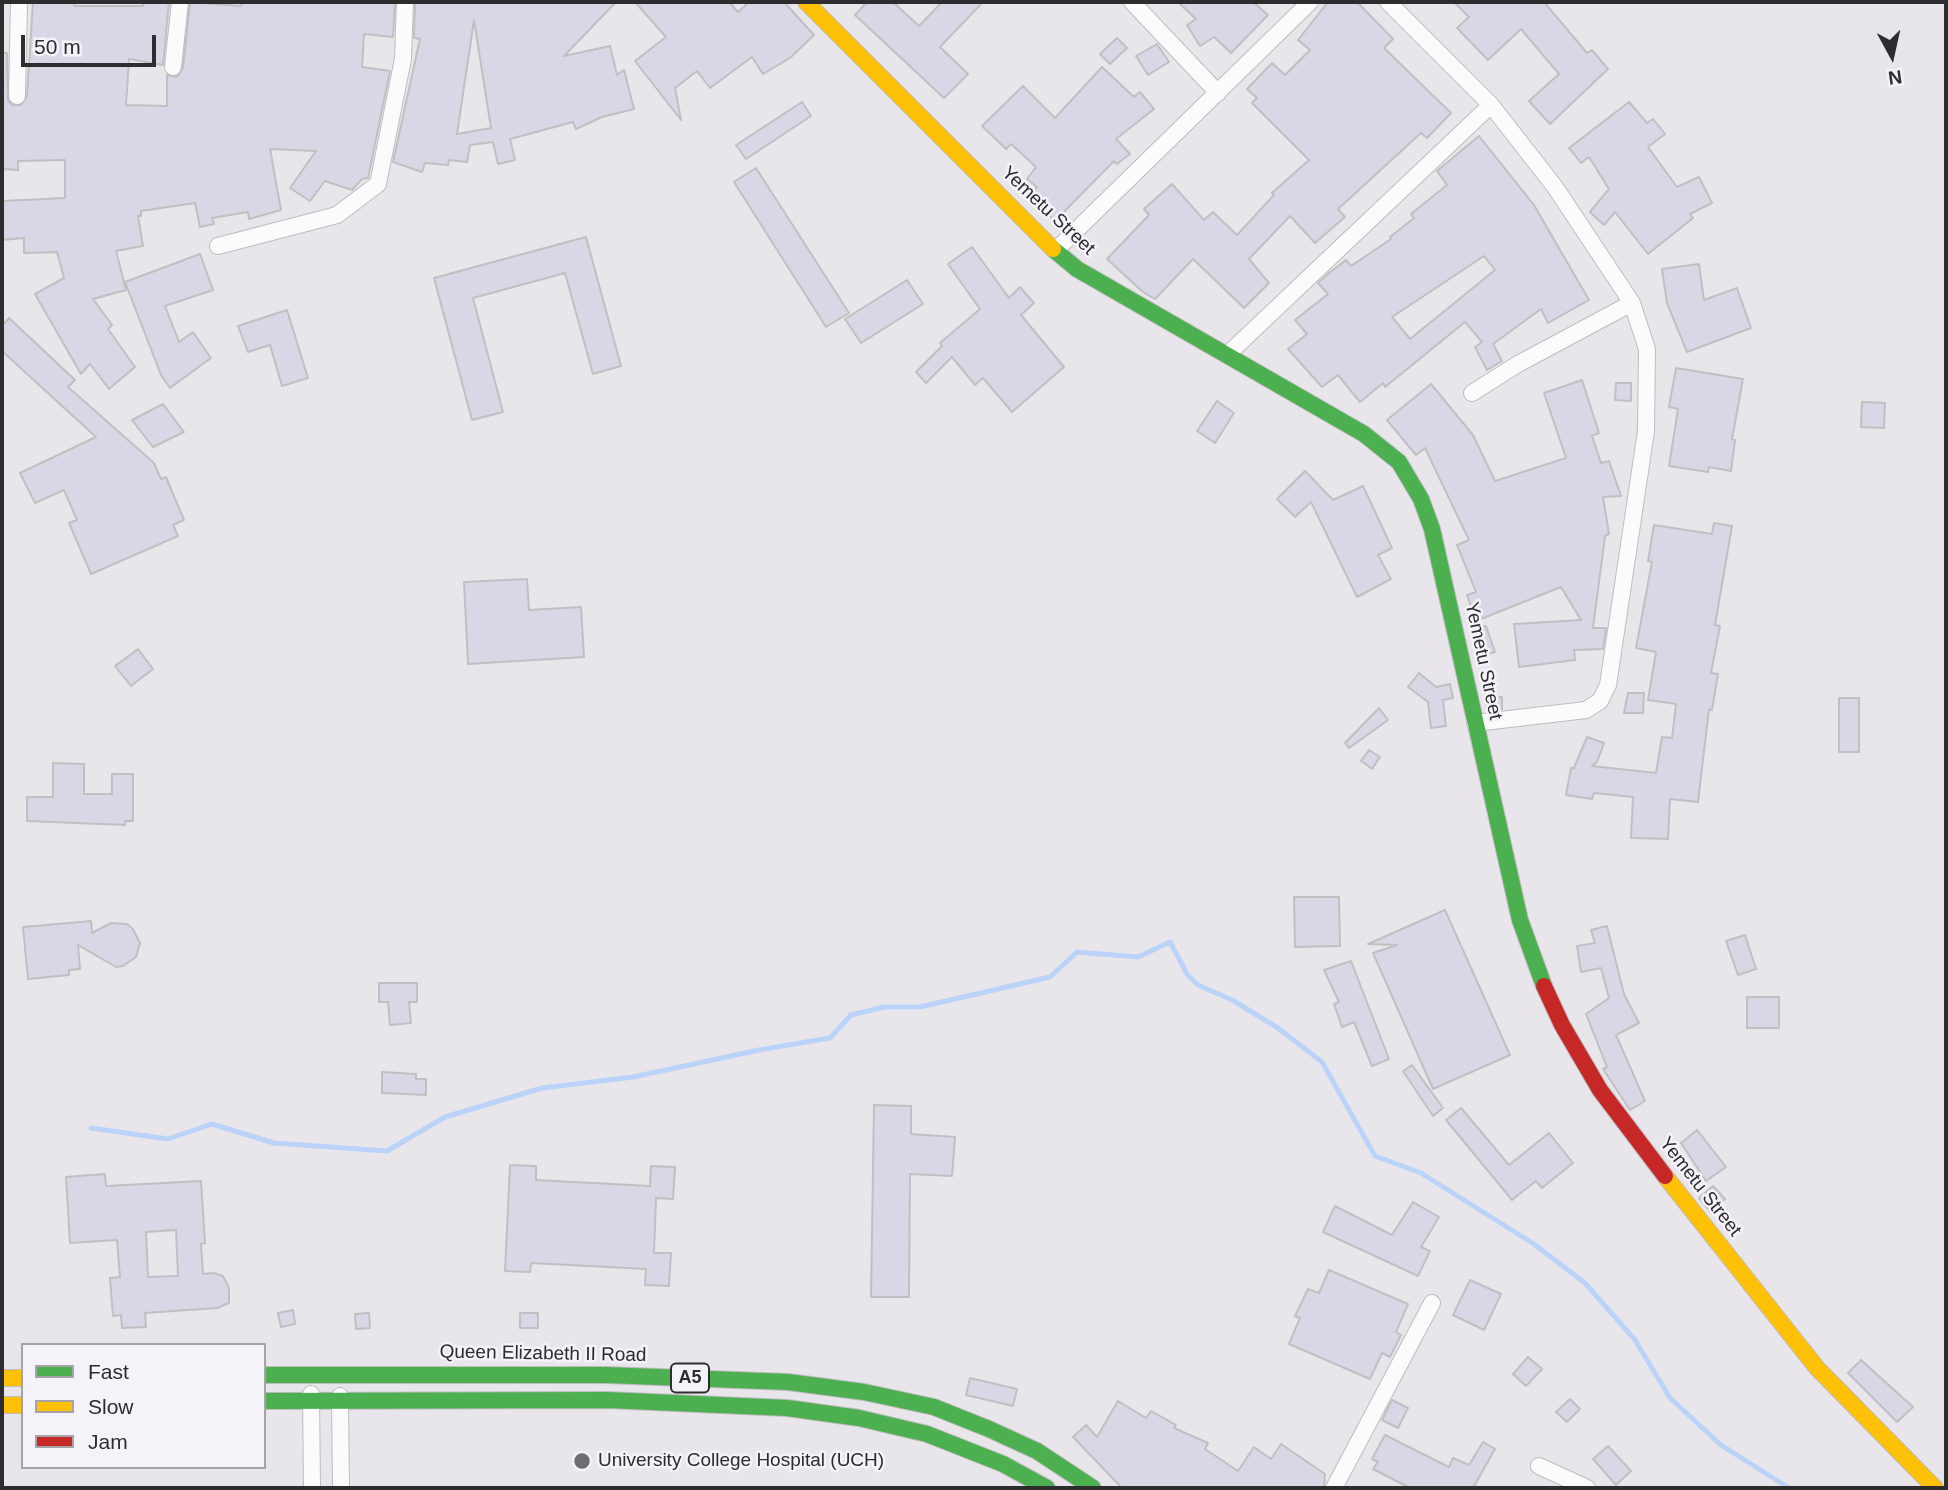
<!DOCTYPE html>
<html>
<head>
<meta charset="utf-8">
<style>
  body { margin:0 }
  #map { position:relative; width:1948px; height:1490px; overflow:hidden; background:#e8e6ea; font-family:Helvetica,sans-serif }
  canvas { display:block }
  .frame { position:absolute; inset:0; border:4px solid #2d2c2f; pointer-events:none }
  .legend { position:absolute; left:21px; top:1343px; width:245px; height:126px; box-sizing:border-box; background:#f5f2f9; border:2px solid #a5a3a8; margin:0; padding:9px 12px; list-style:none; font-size:21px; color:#2d2c2f }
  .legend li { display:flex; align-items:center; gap:14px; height:35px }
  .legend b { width:35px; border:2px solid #a5a3a8 }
  .north { position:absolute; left:1857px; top:21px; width:70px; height:70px; -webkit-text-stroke:5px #f5f2f9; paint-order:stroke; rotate:172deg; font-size:19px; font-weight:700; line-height:28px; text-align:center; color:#2d2c2f }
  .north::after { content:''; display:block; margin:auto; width:24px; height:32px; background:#2d2c2f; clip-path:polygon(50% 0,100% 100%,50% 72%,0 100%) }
  .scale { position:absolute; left:21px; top:35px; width:135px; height:32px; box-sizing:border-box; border:4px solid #2d2c2f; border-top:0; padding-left:9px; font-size:21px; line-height:24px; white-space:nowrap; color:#2d2c2f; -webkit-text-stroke:5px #f5f2f9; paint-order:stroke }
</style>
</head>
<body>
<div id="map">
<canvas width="1948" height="1490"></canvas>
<div class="frame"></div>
<ul class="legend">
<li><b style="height:9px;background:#4caf50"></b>Fast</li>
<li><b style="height:9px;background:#ffc107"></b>Slow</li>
<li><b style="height:9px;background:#c62828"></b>Jam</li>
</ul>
<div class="north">N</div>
<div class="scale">50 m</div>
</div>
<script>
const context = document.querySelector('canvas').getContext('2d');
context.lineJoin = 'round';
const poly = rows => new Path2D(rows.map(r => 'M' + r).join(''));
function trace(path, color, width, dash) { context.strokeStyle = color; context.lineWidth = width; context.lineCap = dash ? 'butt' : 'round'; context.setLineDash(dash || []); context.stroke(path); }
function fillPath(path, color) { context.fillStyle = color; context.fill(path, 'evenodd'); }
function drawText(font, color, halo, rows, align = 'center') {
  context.font = font + ' Helvetica,sans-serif'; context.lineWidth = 5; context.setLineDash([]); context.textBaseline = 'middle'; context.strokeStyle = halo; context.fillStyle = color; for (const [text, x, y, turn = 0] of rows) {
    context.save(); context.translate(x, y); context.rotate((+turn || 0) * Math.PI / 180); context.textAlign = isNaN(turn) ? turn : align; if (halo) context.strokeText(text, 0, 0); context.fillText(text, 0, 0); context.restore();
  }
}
trace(poly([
  [91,1128,168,1139,212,1124,274,1143,387,1151,445,1117,542,1088,633,1077,759,1050,830,1038,851,1015,884,1007,920,1007,1050,977,1077,952,1138,957,1170,942,1187,974,1198,985,1232,1000,1278,1028,1322,1062,1375,1156,1421,1173,1534,1244,1585,1283,1635,1340,1670,1398,1721,1445,1789,1488]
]), '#bbd2f9', 5);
const building = poly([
  [33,2,75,2,74,6,143,6,143,2,169,2,163,65,129,59,126,105,167,106,167,75,177,77,183,68,190,2,241,6,242,2,395,2,393,37,364,34,362,67,390,71,368,178,362,179,352,190,325,181,310,201,290,188,316,151,270,149,281,210,249,219,248,212,212,218,214,224,200,227,195,203,141,211,141,216,138,216,143,246,116,251,126,290,93,299,112,325,108,329,135,367,109,389,90,364,81,374,35,294,64,278,57,252,24,253,24,238,2,240,2,201,65,198,65,160,18,161,18,170,2,169,2,53,7,53,8,100,12,105,21,105,27,96,33,2],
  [415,2,616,2,564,56,610,46,617,75,624,70,634,109,602,117,576,129,573,122,510,139,515,160,498,164,493,142,470,145,467,162,449,160,448,165,425,163,422,172,393,162,420,39,414,38,415,2],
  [474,20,491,128,457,134,474,20],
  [635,2,729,2,738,12,749,2,784,2,814,35,790,58,763,74,752,57,710,88,697,71,675,88,681,120,635,61,666,37,635,2],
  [867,2,893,2,919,26,942,2,983,2,940,47,968,74,944,98,855,15,867,2],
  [1178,2,1253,2,1268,15,1231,53,1214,37,1200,46,1187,25,1196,19,1178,2],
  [1328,2,1357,2,1393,39,1384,48,1451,113,1427,138,1421,133,1338,209,1345,217,1315,243,1290,216,1249,259,1269,283,1244,308,1193,259,1155,299,1143,292,1107,259,1149,215,1144,209,1172,184,1204,220,1213,212,1237,235,1274,195,1272,193,1309,160,1252,103,1257,98,1247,89,1272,63,1285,75,1310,50,1298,40,1328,2],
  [1454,2,1544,2,1587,53,1592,50,1608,69,1550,124,1529,101,1559,74,1521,29,1488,60,1457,28,1469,17,1454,2],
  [1117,38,1127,48,1110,64,1100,54,1117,38],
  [1157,44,1169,62,1148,75,1136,56,1157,44],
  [1102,67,1134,97,1140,92,1154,109,1116,139,1130,154,1117,164,1114,161,1055,221,1029,195,1037,187,1027,179,1036,167,1011,144,1006,149,982,126,1023,86,1055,118,1102,67],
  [802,102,811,116,746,159,736,145,802,102],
  [1629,102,1647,123,1653,119,1665,134,1648,147,1677,187,1699,177,1712,203,1690,214,1693,218,1648,254,1615,212,1604,225,1590,212,1609,189,1589,157,1581,163,1569,148,1629,102],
  [1479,136,1534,205,1589,300,1548,323,1541,309,1493,344,1502,361,1487,370,1475,347,1482,342,1465,322,1385,387,1383,383,1360,402,1338,375,1322,387,1288,349,1307,334,1295,320,1328,294,1318,283,1328,274,1346,260,1351,266,1391,239,1390,237,1414,218,1411,214,1447,185,1437,171,1479,136],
  [1484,256,1495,270,1410,339,1392,317,1484,256],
  [756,168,849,313,826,327,734,182,756,168],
  [586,237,621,366,593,374,565,273,473,298,503,412,472,420,434,278,586,237],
  [972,247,1009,298,1020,287,1034,303,1021,315,1064,367,1012,412,983,378,975,385,952,357,926,383,916,372,942,346,940,343,980,309,948,264,972,247],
  [200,254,213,290,165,306,179,342,193,332,211,358,170,388,161,375,125,282,200,254],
  [1699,264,1704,300,1737,288,1751,328,1687,352,1667,303,1662,269,1699,264],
  [907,280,923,304,861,343,845,319,907,280],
  [287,310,308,378,282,386,270,345,248,352,238,326,287,310],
  [9,318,75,380,68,387,154,463,161,479,166,477,184,520,173,525,178,536,91,574,69,523,77,520,64,490,35,503,20,473,96,437,2,351,2,326,9,318],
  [1676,368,1743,379,1732,439,1735,440,1731,471,1709,467,1708,472,1669,466,1678,409,1669,407,1676,368],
  [1582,380,1599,433,1592,436,1601,463,1609,461,1621,496,1603,497,1609,534,1605,536,1593,628,1606,628,1603,649,1574,650,1575,660,1519,667,1514,624,1581,620,1561,587,1476,621,1467,595,1476,592,1457,545,1469,540,1425,448,1416,455,1387,420,1431,384,1473,435,1495,481,1566,458,1544,393,1582,380],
  [1616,383,1631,383,1631,401,1615,400,1616,383],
  [1217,401,1234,413,1215,443,1197,431,1217,401],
  [1862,402,1885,403,1884,428,1861,427,1862,402],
  [163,404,184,432,153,447,132,420,163,404],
  [1305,471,1333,500,1363,486,1392,548,1378,555,1391,579,1357,597,1311,502,1295,517,1277,499,1305,471],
  [1714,523,1732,526,1715,625,1720,626,1711,673,1718,674,1712,710,1709,709,1698,802,1670,799,1668,839,1631,838,1633,797,1594,793,1592,799,1566,795,1571,768,1574,768,1587,737,1604,743,1597,762,1592,766,1656,773,1662,737,1672,738,1676,704,1648,700,1656,652,1636,648,1652,562,1648,561,1654,525,1712,534,1714,523],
  [527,579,529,610,581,607,584,657,468,664,464,582,527,579],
  [1486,626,1495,652,1476,656,1471,627,1486,626],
  [138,649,153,669,131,686,115,666,138,649],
  [1419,673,1436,687,1450,684,1453,698,1443,700,1446,726,1431,728,1428,702,1408,687,1419,673],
  [1628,693,1644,693,1643,713,1624,713,1628,693],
  [1502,697,1502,709,1487,711,1486,698,1502,697],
  [1839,698,1859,698,1859,752,1839,752,1839,698],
  [1379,708,1388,720,1349,748,1345,743,1379,708],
  [1369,750,1380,757,1372,769,1361,761,1369,750],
  [53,763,84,764,84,794,112,794,112,774,133,774,133,821,125,821,125,825,27,821,27,797,53,797,53,763],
  [1294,897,1339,897,1340,946,1295,947,1294,897],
  [1445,910,1510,1055,1433,1089,1373,953,1397,945,1368,944,1445,910],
  [91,921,92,933,111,923,127,924,133,929,140,943,136,957,123,966,116,967,78,945,80,969,69,970,69,975,28,979,23,927,91,921],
  [1607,926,1624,994,1639,1023,1616,1035,1645,1101,1630,1110,1603,1069,1607,1067,1586,1014,1609,998,1601,968,1581,972,1577,946,1595,943,1591,930,1607,926],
  [1745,935,1756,969,1738,975,1726,941,1745,935],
  [1351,961,1389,1059,1372,1066,1354,1022,1342,1027,1334,1004,1339,1002,1324,970,1351,961],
  [379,983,417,983,417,1002,409,1002,411,1023,390,1025,388,1002,379,1002,379,983],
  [1747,997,1779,997,1779,1028,1747,1028,1747,997],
  [1412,1065,1443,1108,1433,1116,1403,1071,1412,1065],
  [382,1072,416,1074,416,1079,426,1079,426,1095,382,1093,382,1072],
  [874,1105,911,1106,911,1134,955,1137,952,1176,910,1174,909,1297,871,1297,874,1105],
  [1461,1108,1509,1165,1549,1133,1573,1163,1542,1188,1536,1181,1512,1200,1446,1120,1461,1108],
  [1697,1130,1726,1167,1706,1181,1681,1143,1697,1130],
  [510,1165,536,1166,536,1180,650,1186,651,1166,675,1167,673,1199,656,1198,654,1253,671,1253,669,1286,645,1285,646,1269,531,1263,530,1272,505,1271,510,1165],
  [105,1174,106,1186,201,1181,205,1243,201,1244,203,1274,214,1273,223,1276,229,1288,229,1303,217,1308,145,1313,146,1327,122,1328,121,1315,113,1316,110,1278,120,1277,117,1240,70,1243,66,1177,105,1174],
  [176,1230,178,1276,148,1277,146,1232,176,1230],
  [1713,1186,1725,1199,1710,1212,1699,1198,1713,1186],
  [1413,1202,1439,1217,1421,1247,1430,1251,1418,1276,1323,1232,1335,1206,1392,1235,1413,1202],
  [1329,1270,1408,1304,1396,1332,1401,1335,1390,1357,1382,1353,1370,1379,1289,1344,1300,1318,1295,1316,1308,1289,1319,1293,1329,1270],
  [1470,1280,1501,1294,1484,1330,1453,1315,1470,1280],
  [293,1310,295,1324,281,1327,278,1313,293,1310],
  [369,1313,370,1328,356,1329,355,1314,369,1313],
  [520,1313,538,1313,538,1328,520,1328,520,1313],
  [1528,1357,1542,1369,1526,1386,1513,1374,1528,1357],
  [1861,1360,1913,1407,1897,1422,1848,1373,1861,1360],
  [970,1378,1017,1389,1013,1406,966,1395,970,1378],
  [1570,1399,1580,1409,1567,1422,1556,1412,1570,1399],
  [1392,1400,1408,1408,1398,1428,1382,1420,1392,1400],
  [1118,1401,1146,1418,1151,1411,1176,1425,1174,1428,1208,1443,1205,1449,1238,1471,1254,1447,1271,1459,1281,1444,1325,1474,1324,1488,1122,1488,1073,1437,1086,1425,1097,1437,1118,1401],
  [1385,1435,1449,1467,1453,1458,1469,1465,1483,1442,1495,1449,1473,1488,1410,1488,1373,1469,1378,1462,1372,1459,1385,1435],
  [1608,1446,1631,1471,1616,1485,1593,1459,1608,1446]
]);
fillPath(building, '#dbd6e6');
trace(building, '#c0bfc2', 2);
const street = poly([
  [1132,2,1218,93],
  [1388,2,1491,105,1555,187,1632,303,1647,349,1646,431,1608,685,1600,701,1586,710,1475,723],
  [173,67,180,2],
  [17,96,19,2],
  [218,246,337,215,378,184,403,59,405,2],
  [1055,251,1310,2],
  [1227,355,1491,105],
  [1472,393,1518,364,1632,303],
  [311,1394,312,1488],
  [340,1396,341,1488],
  [1539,1466,1587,1488],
  [1334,1488,1432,1303]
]);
const fast = poly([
  [1053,249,1077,269,1364,434,1399,462,1421,499,1432,529,1520,920,1544,986],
  [264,1375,606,1375,788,1382,864,1392,934,1407,989,1429,1037,1451,1093,1488],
  [264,1401,607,1400,787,1408,859,1418,927,1434,1003,1464,1047,1488]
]);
const slow = poly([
  [806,2,1053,249],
  [1665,1176,1817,1368,1935,1488],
  [2,1378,23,1378],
  [2,1405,23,1405]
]);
const jam = poly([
  [1544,986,1562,1025,1600,1090,1665,1176]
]);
trace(street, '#bebcbf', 18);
trace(fast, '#bebcbf', 18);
trace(slow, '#bebcbf', 18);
trace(jam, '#bebcbf', 18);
trace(street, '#fcfbfc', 16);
trace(fast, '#4caf50', 16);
trace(slow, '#ffc107', 16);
trace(jam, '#c62828', 16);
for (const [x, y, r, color] of [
  [582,1461,9,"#6e6d70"]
]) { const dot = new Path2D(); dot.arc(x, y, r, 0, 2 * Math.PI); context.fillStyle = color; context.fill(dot); trace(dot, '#f5f2f9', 2.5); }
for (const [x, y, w] of [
  [690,1378,38]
]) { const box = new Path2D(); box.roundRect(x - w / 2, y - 14.5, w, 29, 5); context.fillStyle = '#f5f2f9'; context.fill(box); trace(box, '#2d2c2f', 2); }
drawText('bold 18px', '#2d2c2f', null, [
  ["A5",690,1378]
]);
drawText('19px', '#2d2c2f', '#f5f2f9', [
  ["Yemetu Street",1048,211,43],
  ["Yemetu Street",1483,661,78],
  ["Yemetu Street",1700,1187,52],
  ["Queen Elizabeth II Road",543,1354,1]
]);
drawText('19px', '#2d2c2f', '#f5f2f9', [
  ["University College Hospital (UCH)",598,1461]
], 'left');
</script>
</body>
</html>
